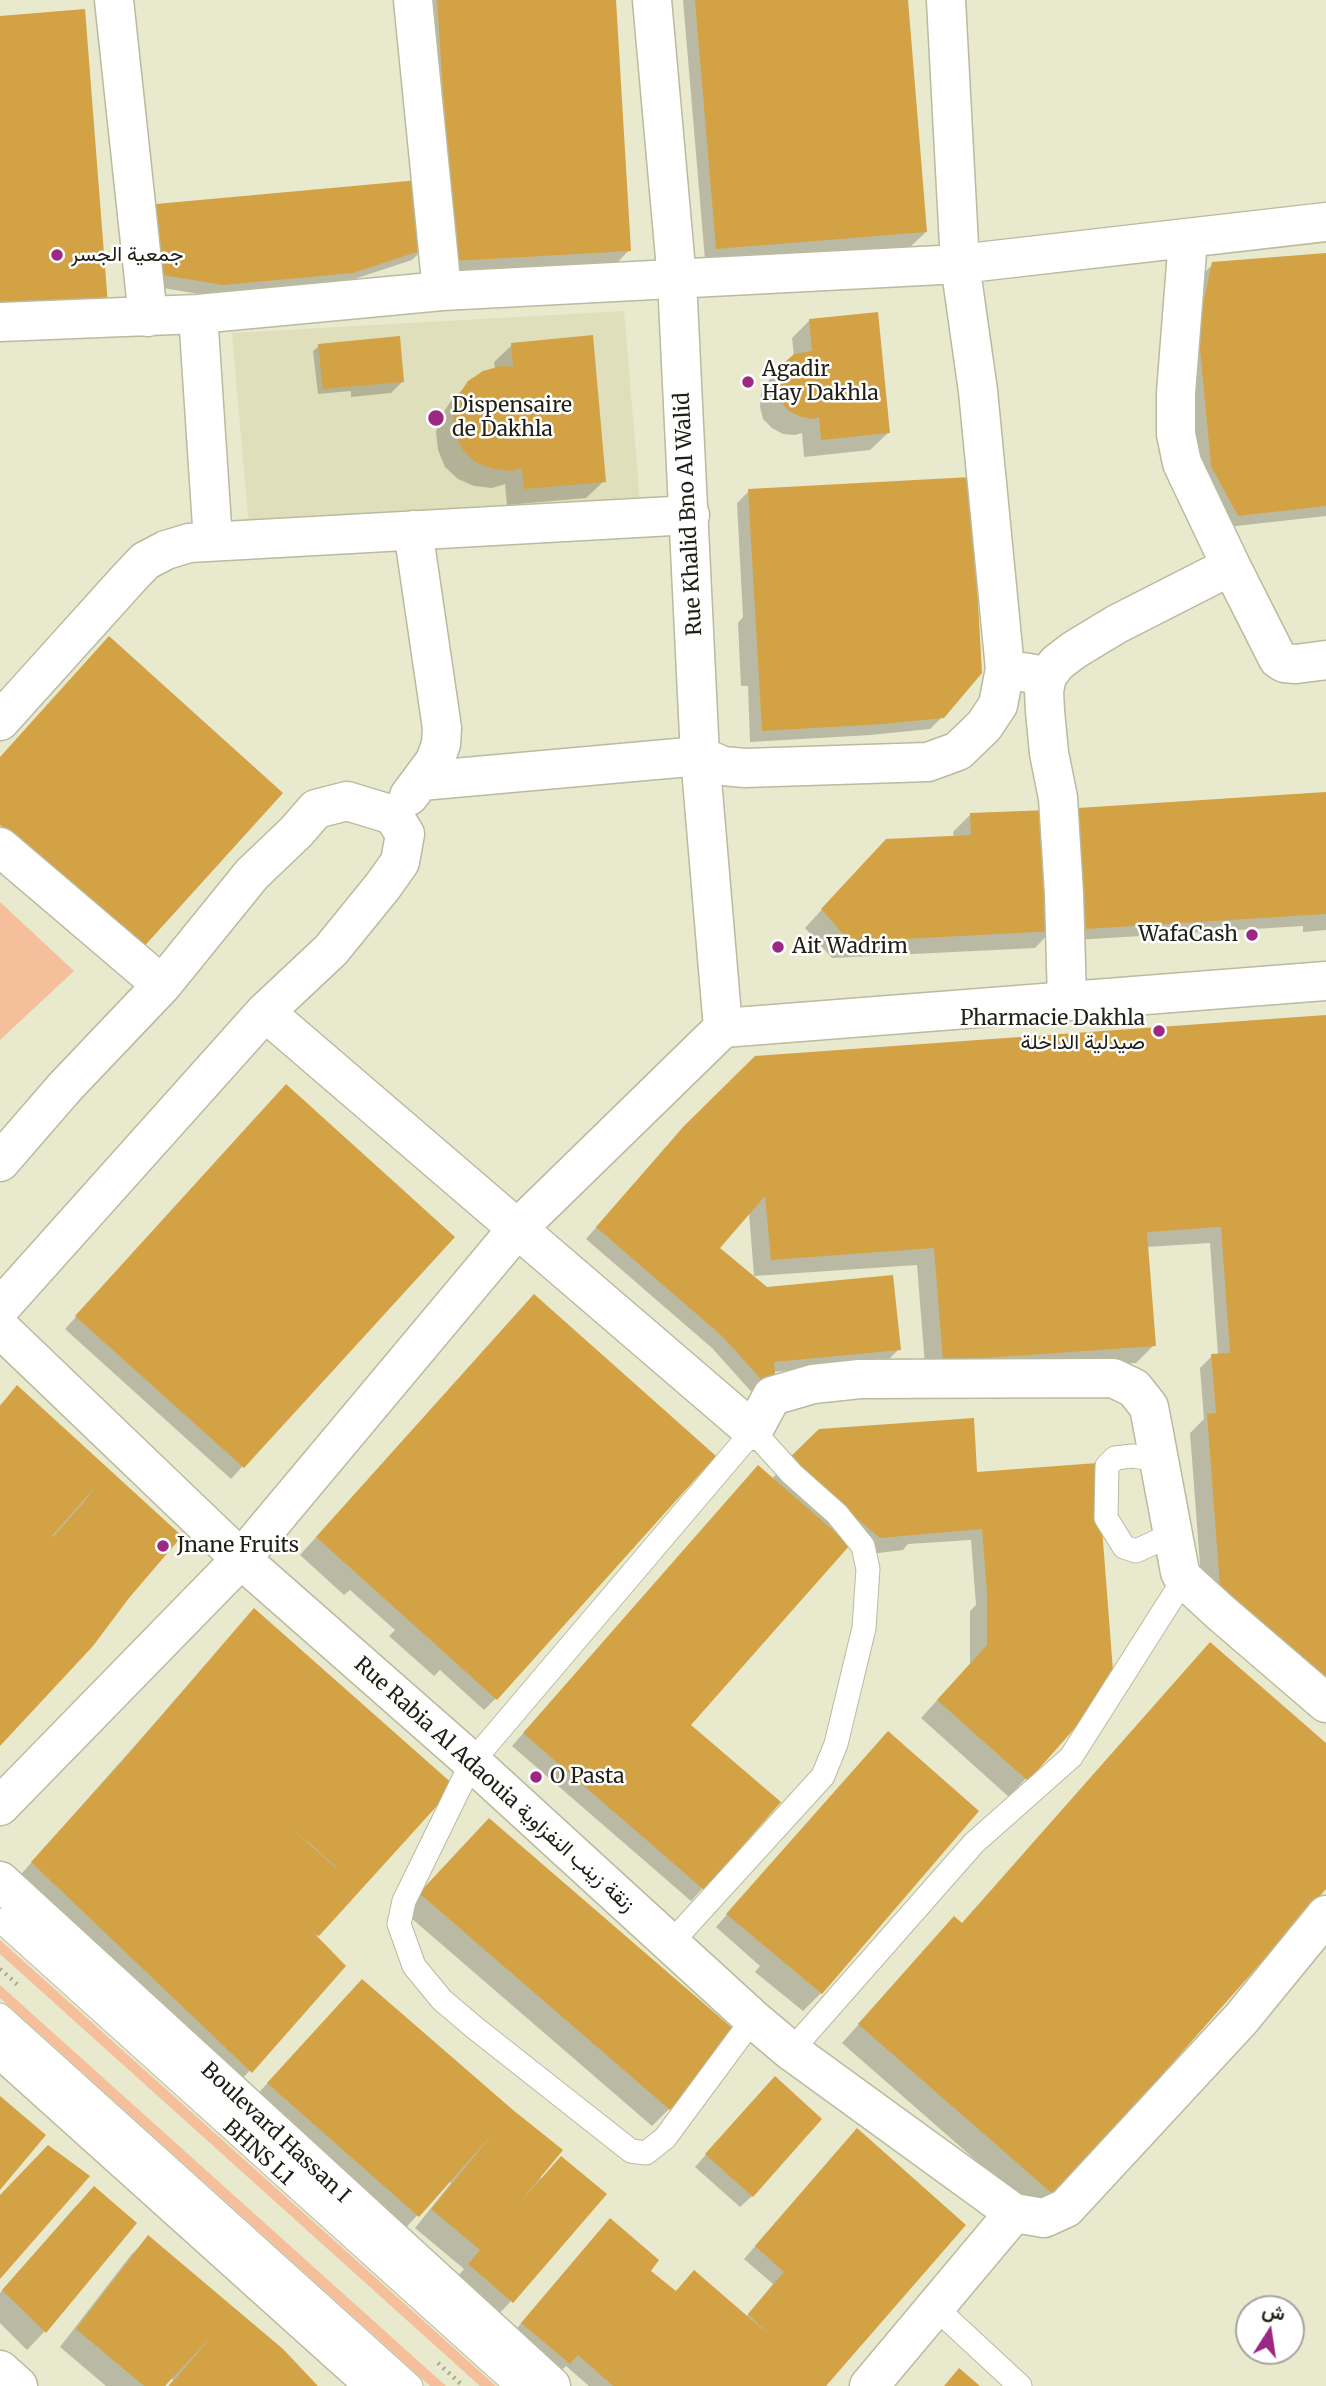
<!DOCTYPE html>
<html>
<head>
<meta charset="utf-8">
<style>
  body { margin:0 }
  #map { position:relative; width:1326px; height:2386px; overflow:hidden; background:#e9e9cd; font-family:Merriweather,Vazirmatn,serif }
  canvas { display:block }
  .north { position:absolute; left:1235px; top:2295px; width:70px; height:70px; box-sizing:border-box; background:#fff; border:2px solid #a5a5a1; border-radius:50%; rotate:12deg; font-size:19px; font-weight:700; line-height:28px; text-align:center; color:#1f1f15 }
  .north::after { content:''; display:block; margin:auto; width:24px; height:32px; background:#9c2883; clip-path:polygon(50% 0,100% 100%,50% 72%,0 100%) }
</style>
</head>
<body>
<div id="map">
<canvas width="1326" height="2386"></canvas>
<div class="north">ش</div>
</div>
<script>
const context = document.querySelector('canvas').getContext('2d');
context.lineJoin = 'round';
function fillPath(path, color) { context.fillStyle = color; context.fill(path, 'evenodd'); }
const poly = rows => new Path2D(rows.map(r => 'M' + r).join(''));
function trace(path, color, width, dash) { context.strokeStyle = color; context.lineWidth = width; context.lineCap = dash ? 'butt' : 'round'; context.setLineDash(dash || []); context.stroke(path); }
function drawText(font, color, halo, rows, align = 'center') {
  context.font = font + ' Merriweather,Vazirmatn,serif'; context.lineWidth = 5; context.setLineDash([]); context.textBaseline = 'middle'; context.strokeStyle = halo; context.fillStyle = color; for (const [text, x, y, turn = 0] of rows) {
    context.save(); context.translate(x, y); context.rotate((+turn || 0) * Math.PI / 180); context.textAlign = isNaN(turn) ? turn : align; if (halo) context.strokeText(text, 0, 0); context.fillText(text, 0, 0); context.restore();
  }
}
fillPath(poly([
  [624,311,640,503,249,528,232,333]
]), '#e0dfbc');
fillPath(poly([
  [0,902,74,971,0,1040],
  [0,1940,496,2386,480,2386,0,1954],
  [0,1985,446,2386,430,2386,0,1998]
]), '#f6bf9b');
fillPath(poly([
  [426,0,614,0,629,250,618,262,443,272],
  [683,0,906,0,926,232,908,249,823,256,822,251,705,260],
  [157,206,424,248,412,260,339,284,211,296,151,286,145,218],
  [1326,255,1326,516,1227,527,1200,478,1187,340,1201,276,1213,264],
  [810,320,888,433,870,450,804,457,802,433,795,435,783,434,772,428,763,419,760,407,761,394,766,383,794,357,792,338],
  [512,345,604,481,586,498,507,505,505,484,492,488,474,486,458,479,445,467,438,450,436,432,441,416,451,401,469,383,495,369,494,362],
  [319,346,402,382,391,393,351,397,351,391,318,394,313,351],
  [749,491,942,717,930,729,870,735,750,742,748,686,741,686,738,623,743,617,737,503],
  [1326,794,1326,930,1303,932,1303,926,1075,940,1067,821,1079,809],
  [971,814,1052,930,1035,948,832,958,805,928,869,858,954,838,953,832],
  [1326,1016,1326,1715,1204,1617,1190,1433,1204,1419,1200,1368,1212,1356,1218,1355,1210,1243,1146,1247,1154,1345,1136,1363,926,1378,917,1265,754,1276,749,1212,718,1248,766,1289,899,1349,887,1361,773,1372,756,1397,712,1348,586,1239,673,1140],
  [453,1237,231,1479,65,1329,142,1244],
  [517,1314,496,1698,484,1710,440,1670,434,1676,389,1636,395,1630,350,1590,344,1595,300,1555],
  [17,1388,108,1472,0,1744,0,1405],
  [820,1431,976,1473,1112,1684,1009,1797,921,1718,970,1664,970,1611,976,1605,971,1540,908,1544,903,1550,862,1555,849,1544,689,1725,778,1803,691,1901,512,1746,584,1664],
  [254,1611,358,1888,316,1937,344,1966,233,2089,15,1881],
  [1326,1745,1326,1886,1036,2213,842,2043,954,1918,961,1925],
  [489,1821,669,2109,652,2126,403,1911],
  [791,1842,938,1855,821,1993,803,2011,755,1972,760,1966,716,1927],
  [362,1981,541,2179,562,2158,511,2301,494,2319,452,2283,464,2269,415,2228,451,2183,449,2181,401,2233,251,2101],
  [763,2090,752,2196,740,2207,695,2167],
  [846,2142,825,2386,589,2386,566,2366,551,2380,505,2342,610,2221,633,2287,675,2293,746,2317,773,2284,744,2259],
  [76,2206,134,2224,44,2332,27,2350,0,2323,0,2293],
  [148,2238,316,2386,168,2386,173,2380,171,2377,163,2386,106,2386,60,2347,131,2255]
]), '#0003');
fillPath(poly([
  [437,0,616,0,631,251,454,261],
  [695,0,908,0,927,232,716,249],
  [85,9,108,305,0,317,0,16],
  [419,180,426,249,353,273,223,285,163,275,156,204],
  [1326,253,1326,506,1238,516,1211,466,1198,327,1212,262],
  [878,312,890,433,821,440,819,417,814,419,801,417,789,411,780,401,777,388,778,375,784,363,794,354,812,351,809,319],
  [593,335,606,482,524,489,522,468,511,471,493,469,475,462,462,449,455,432,453,414,458,396,468,381,483,371,501,366,513,367,511,343],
  [400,336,404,382,323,389,318,344],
  [971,477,982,673,944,718,883,724,762,731,748,489],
  [109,636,283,793,140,951,0,825,0,757],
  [1326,792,1326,914,1086,929,1078,808],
  [1049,810,1054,931,850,942,821,909,886,839,971,835,970,813],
  [1326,1015,1326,1682,1221,1600,1207,1414,1216,1413,1211,1354,1230,1353,1221,1227,1147,1232,1156,1346,943,1361,934,1248,771,1260,765,1196,720,1248,767,1287,893,1275,901,1350,774,1362,776,1383,768,1387,723,1337,596,1227,684,1126,755,1056],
  [286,1084,455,1237,244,1468,75,1316],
  [534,1294,716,1456,497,1700,316,1537],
  [17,1385,182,1536,129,1598,93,1646,0,1746,0,1406],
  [95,1487,83,1503,53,1537,52,1536],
  [974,1418,977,1472,1097,1463,1114,1684,1028,1781,937,1700,987,1645,987,1592,982,1529,880,1538,787,1460,819,1429],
  [758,1465,850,1545,691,1725,781,1802,704,1890,523,1733],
  [254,1608,455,1786,319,1936,312,1931,346,1966,252,2073,31,1862,124,1759],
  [292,1829,315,1848,336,1867,336,1868],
  [1210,1642,1326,1743,1326,1889,1055,2196,858,2024,954,1916,962,1923],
  [888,1731,979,1811,822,1994,726,1914],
  [489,1818,738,2033,670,2110,419,1893],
  [362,1979,513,2110,563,2150,517,2206,561,2156,607,2194,513,2303,468,2264,480,2250,431,2209,495,2131,419,2217,267,2083],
  [775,2076,822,2119,753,2197,705,2154],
  [0,2096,46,2135,0,2190],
  [857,2128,966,2225,826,2386,613,2386,578,2355,570,2364,521,2323,610,2218,659,2260,651,2271,676,2291,694,2270,768,2334,748,2314,784,2272,755,2246],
  [48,2145,90,2176,0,2279,0,2195],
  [94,2186,137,2223,46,2333,2,2290],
  [148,2235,283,2349,318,2386,169,2386,212,2336,165,2386,144,2386,76,2329],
  [959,2368,980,2386,944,2386]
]), '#d3a245');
const service = poly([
  [1160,1460,1133,1456,1115,1458,1107,1466,1106,1518,1124,1547,1136,1551,1171,1535],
  [0,1920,517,2386],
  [670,1944,823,1776,836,1744,864,1628,868,1569,863,1546,837,1514,792,1474,753,1431,472,1762,404,1901,399,1924,414,1966,442,2000,475,2028,631,2151,646,2153,665,2138,753,2019],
  [0,2015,411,2386],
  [791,2051,974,1843,1071,1757,1184,1579],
  [936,2308,1020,2386]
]);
const minor = poly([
  [114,0,148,317],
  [413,0,442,291],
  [198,314,213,541],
  [0,322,198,314,442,291,960,264,1326,222],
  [1231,566,1278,659,1284,663,1296,664,1326,660],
  [1022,672,1047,676,1044,691,1045,711,1049,753,1058,798,1064,894,1067,1000],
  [1047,676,1057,663,1074,650,1117,624,1231,566,1182,463,1176,434,1176,393,1188,239],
  [0,721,128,579,145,561,166,550,189,543,690,515],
  [421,781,700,756,723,766,745,768,928,762,958,751,984,726,998,705,1005,669,978,391,960,264,946,0],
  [409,796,435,761,441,744,442,728,413,530],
  [0,847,162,985],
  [265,1012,753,1431,772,1396,813,1384,860,1379,1113,1378,1134,1388,1149,1407,1180,1572,1184,1579,1220,1612,1326,1703],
  [0,1162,65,1087,162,985,252,874,296,832,316,809,347,801,393,815,405,834,400,862,383,886,331,950,265,1012,0,1308],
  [0,1328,241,1559,472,1762,753,2019,791,2051,1014,2213],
  [0,2370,18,2386],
  [869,2386,1014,2213,1044,2218,1066,2208,1241,2019,1326,1915]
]);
const tertiary = poly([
  [652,0,677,280,700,756,723,1028],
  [723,1028,1326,981],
  [0,1806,241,1559,517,1229,723,1028]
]);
const secondary = poly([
  [0,1881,551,2386],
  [0,2048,376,2386]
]);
trace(service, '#baba9f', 25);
trace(minor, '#baba9f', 41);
trace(tertiary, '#baba9f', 41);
trace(secondary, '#baba9f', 41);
trace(poly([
  [0,1969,18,1985],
  [438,2363,463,2386]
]), '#aaaa94', 4.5, [2, 5]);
trace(service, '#fff', 23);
trace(minor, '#fff', 38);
trace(tertiary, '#fff', 38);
trace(secondary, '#fff', 38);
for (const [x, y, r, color] of [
  [57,255,7,"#9c2883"],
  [748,382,7,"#9c2883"],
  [436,418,9,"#9c2883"],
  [1252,935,7,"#9c2883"],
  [778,947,7,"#9c2883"],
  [1159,1031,7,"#9c2883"],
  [163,1546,7,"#9c2883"],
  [536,1777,7,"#9c2883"]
]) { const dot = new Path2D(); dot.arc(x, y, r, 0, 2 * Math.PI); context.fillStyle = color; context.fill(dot); trace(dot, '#fff', 2.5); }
drawText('21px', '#1f1f15', '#fff', [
  ["جمعية الجسر",71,255],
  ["Agadir",762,370],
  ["Hay Dakhla",762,394],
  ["Dispensaire",452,406],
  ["de Dakhla",452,430],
  ["WafaCash",1238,935,"right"],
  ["Ait Wadrim",792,947],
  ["Pharmacie Dakhla",1145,1019,"right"],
  ["صيدلية الداخلة",1145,1043,"right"],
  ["Jnane Fruits",177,1546],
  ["O Pasta",550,1777]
], 'left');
drawText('21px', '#1f1f15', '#fff', [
  ["Rue Khalid Bno Al Walid",689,514,-93],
  ["Rue Rabia Al Adaouia زنقة زينب النفزاوية",494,1785,42],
  ["Boulevard Hassan I",275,2133,43],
  ["BHNS L1",258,2153,42]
]);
</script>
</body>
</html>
